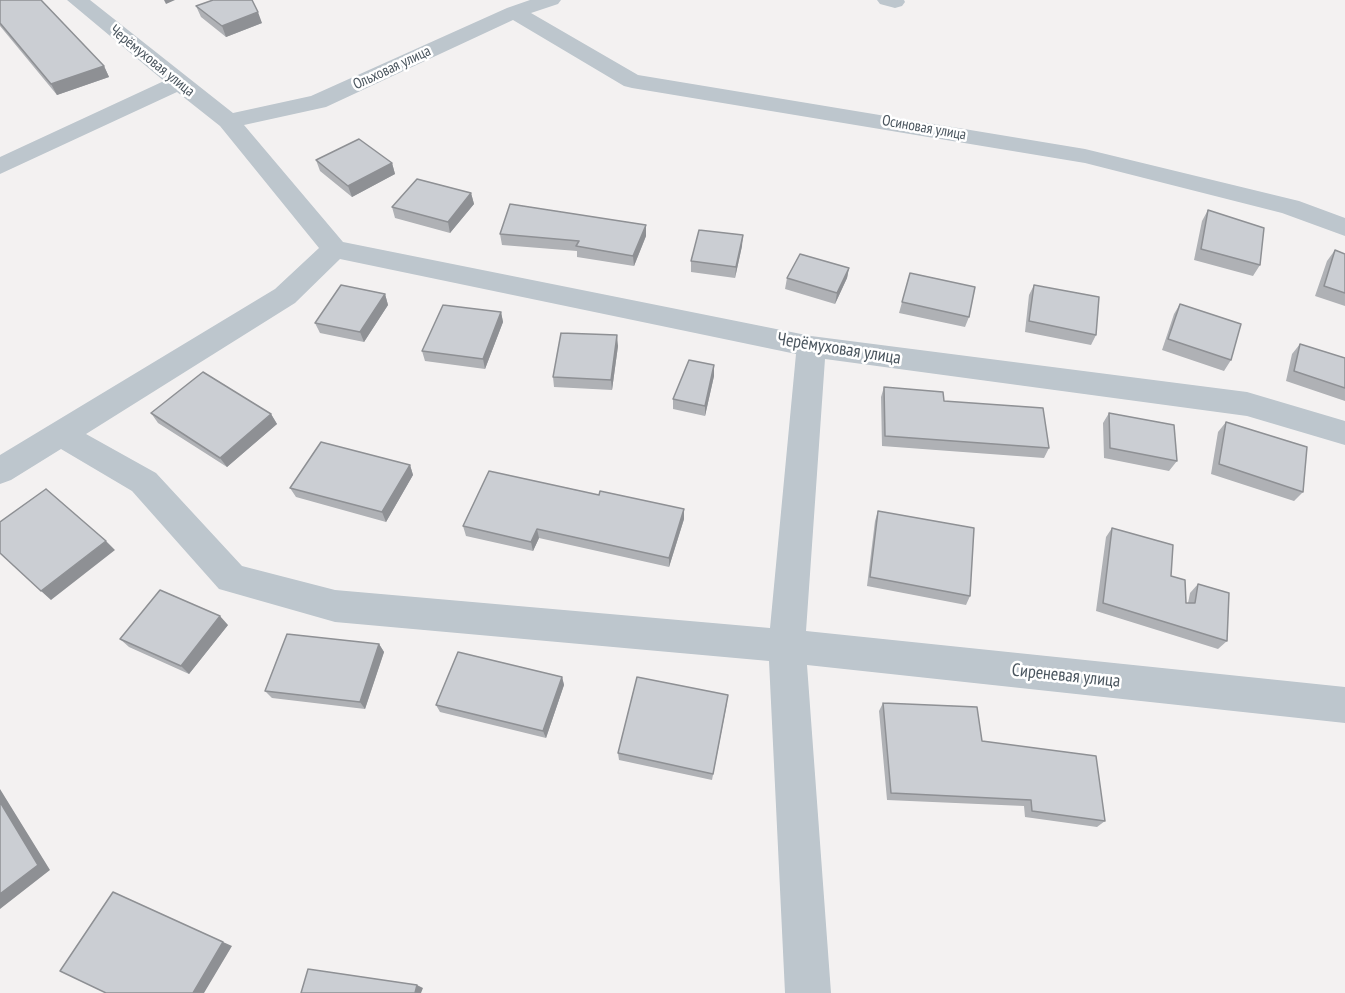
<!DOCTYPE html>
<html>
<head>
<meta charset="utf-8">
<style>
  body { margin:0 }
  canvas { display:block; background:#f3f1f1 }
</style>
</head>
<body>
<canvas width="1345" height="993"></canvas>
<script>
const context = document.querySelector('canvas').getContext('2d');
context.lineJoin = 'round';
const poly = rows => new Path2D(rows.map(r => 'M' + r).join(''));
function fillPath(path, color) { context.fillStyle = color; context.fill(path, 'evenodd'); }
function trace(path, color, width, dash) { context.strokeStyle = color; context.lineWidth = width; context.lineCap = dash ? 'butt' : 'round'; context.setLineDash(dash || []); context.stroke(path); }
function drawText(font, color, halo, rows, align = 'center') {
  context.font = font + ' "PT Sans Narrow",sans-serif'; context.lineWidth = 5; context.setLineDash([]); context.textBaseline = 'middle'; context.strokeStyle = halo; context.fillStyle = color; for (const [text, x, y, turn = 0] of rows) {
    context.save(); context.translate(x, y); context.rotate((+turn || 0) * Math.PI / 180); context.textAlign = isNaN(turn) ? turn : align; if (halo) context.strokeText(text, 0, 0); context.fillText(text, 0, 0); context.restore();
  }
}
fillPath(poly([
  [67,0,90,0,233,113,311,96,507,8,530,0,561,0,558,4,531,13,638,75,1085,149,1299,201,1345,218,1345,236,1282,213,1085,163,632,88,624,86,513,20,326,107,244,125,343,242,811,336,1247,392,1345,421,1345,445,1247,416,825,359,806,631,1345,687,1345,723,807,665,831,993,785,993,769,661,335,622,219,589,132,491,61,449,11,480,0,484,0,455,275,289,319,248,220,126,177,92,0,174,0,157,164,81,67,0],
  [340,259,796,354,770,628,335,590,242,566,156,473,86,434,295,303,340,259],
  [877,0,904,0,905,2,902,6,895,8,880,4,877,0]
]), '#bdc6cd');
fillPath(poly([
  [0,0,104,66,109,77,57,95,0,26],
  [196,6,262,23,226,37,201,17],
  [316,160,392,163,395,174,352,197,320,171],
  [471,193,474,204,450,233,395,218,392,207],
  [1208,210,1260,265,1253,276,1194,260,1202,221],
  [500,234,646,236,634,266,577,257,577,251,502,245],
  [742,246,735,278,691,272,691,261],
  [1335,250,1345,254,1345,306,1315,296,1327,261],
  [849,268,847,278,835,304,785,289,787,278],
  [910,273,969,317,965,327,899,313],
  [1034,285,1096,335,1091,345,1025,332,1029,295],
  [385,294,388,305,364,342,320,333,315,323],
  [1180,304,1231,360,1224,371,1162,350,1174,314],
  [501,312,503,322,485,369,425,361,422,351],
  [1300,344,1345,358,1345,401,1286,381,1292,354],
  [618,346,612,390,554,387,553,377],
  [714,365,714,376,705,416,673,409,673,399],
  [884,387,944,401,1049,448,1044,458,882,446,881,397],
  [151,413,271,414,277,424,227,467,158,423],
  [1109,413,1177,461,1169,471,1104,458,1103,423],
  [1226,422,1303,492,1294,501,1211,474,1218,432],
  [410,465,413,475,386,522,296,497,290,488],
  [599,495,684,509,684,519,669,567,539,538,533,551,466,536,463,526],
  [878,511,970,596,966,605,867,586,875,521],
  [1112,528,1171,576,1186,603,1188,603,1190,593,1198,584,1227,641,1218,649,1096,611,1106,537],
  [228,625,189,674,129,647,120,639],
  [379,644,384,652,365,709,272,698,265,691],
  [562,677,564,685,546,738,440,712,436,705],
  [727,703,712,780,619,760,618,753],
  [883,703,982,741,1105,821,1097,827,1025,817,1024,806,887,800,879,711]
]), '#afb1b5');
fillPath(poly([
  [164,0,175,0,166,4],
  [258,12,262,23,226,37,222,26],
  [104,66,109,77,57,95,51,84],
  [392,163,395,174,352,197,348,186],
  [471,193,474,204,450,233,448,222],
  [646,225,646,236,634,266,633,256],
  [743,235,742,246,735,278,736,267],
  [849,268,847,278,835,304,837,293],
  [385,294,388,305,364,342,360,332],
  [501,312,503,322,485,369,483,359],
  [617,335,618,346,612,390,611,380],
  [714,365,714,376,705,416,705,406],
  [271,414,277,424,227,467,220,458],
  [410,465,413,475,386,522,382,512],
  [684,509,684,519,669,567,669,558],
  [537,529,539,538,533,551,531,542],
  [106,541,115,550,51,600,41,591],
  [220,616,228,625,189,674,181,666],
  [379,644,384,652,365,709,360,702],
  [562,677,564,685,546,738,543,731],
  [0,789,50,870,0,909],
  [223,942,232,946,204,993,193,993],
  [417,985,423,988,421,993,415,993]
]), '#8e9094');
const building = poly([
  [0,0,41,0,104,66,51,84,0,23,0,0],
  [213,0,252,0,258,12,222,26,196,6,213,0],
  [359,139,392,163,348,186,316,160,359,139],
  [417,179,471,193,448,222,392,207,417,179],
  [510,204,646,225,633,256,576,246,579,241,500,234,510,204],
  [1208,210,1264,228,1260,265,1201,249,1208,210],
  [699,230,743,235,736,267,691,261,699,230],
  [1335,250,1345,254,1345,293,1324,286,1335,250],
  [800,254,849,268,837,293,787,278,800,254],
  [910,273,975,287,969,317,902,302,910,273],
  [341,285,385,294,360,332,315,323,341,285],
  [1034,285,1099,297,1096,335,1029,321,1034,285],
  [1180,304,1241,324,1231,360,1168,339,1180,304],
  [443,305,501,312,483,359,422,351,443,305],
  [561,333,617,335,611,380,553,377,561,333],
  [1300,344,1345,358,1345,388,1294,371,1300,344],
  [689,360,714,365,705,406,673,399,689,360],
  [203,372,271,414,220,458,151,413,203,372],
  [884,387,943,392,944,401,1043,408,1049,448,885,436,884,387],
  [1109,413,1174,425,1177,461,1110,448,1109,413],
  [1226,422,1307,447,1303,492,1219,464,1226,422],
  [321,442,410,465,382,512,290,488,321,442],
  [489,471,599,495,600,491,684,509,669,558,537,529,531,542,463,526,489,471],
  [46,489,106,541,41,591,0,553,0,522,46,489],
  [878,511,974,528,970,596,870,577,878,511],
  [1112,528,1173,545,1171,576,1185,580,1186,603,1195,603,1198,584,1229,593,1227,641,1103,603,1112,528],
  [160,590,220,616,181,666,120,639,160,590],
  [287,634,379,644,360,702,265,691,287,634],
  [458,652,562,677,543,731,436,705,458,652],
  [637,677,728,695,713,774,618,753,637,677],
  [883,703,977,707,982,741,1096,756,1105,821,1032,811,1031,800,891,793,883,703],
  [0,802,38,865,0,894,0,802],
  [113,892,223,942,193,993,106,993,60,971,113,892],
  [308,969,417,985,415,993,301,993,308,969]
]);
fillPath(building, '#cbced3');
trace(building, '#8e9094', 1.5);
drawText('15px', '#4a555e', '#fff', [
  ["Черёмуховая улица",152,61,39],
  ["Ольховая улица",392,68,-25],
  ["Осиновая улица",924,128,10]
]);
drawText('18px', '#4a555e', '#fff', [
  ["Черёмуховая улица",839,349,9],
  ["Сиреневая улица",1066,676,6]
]);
</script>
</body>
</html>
